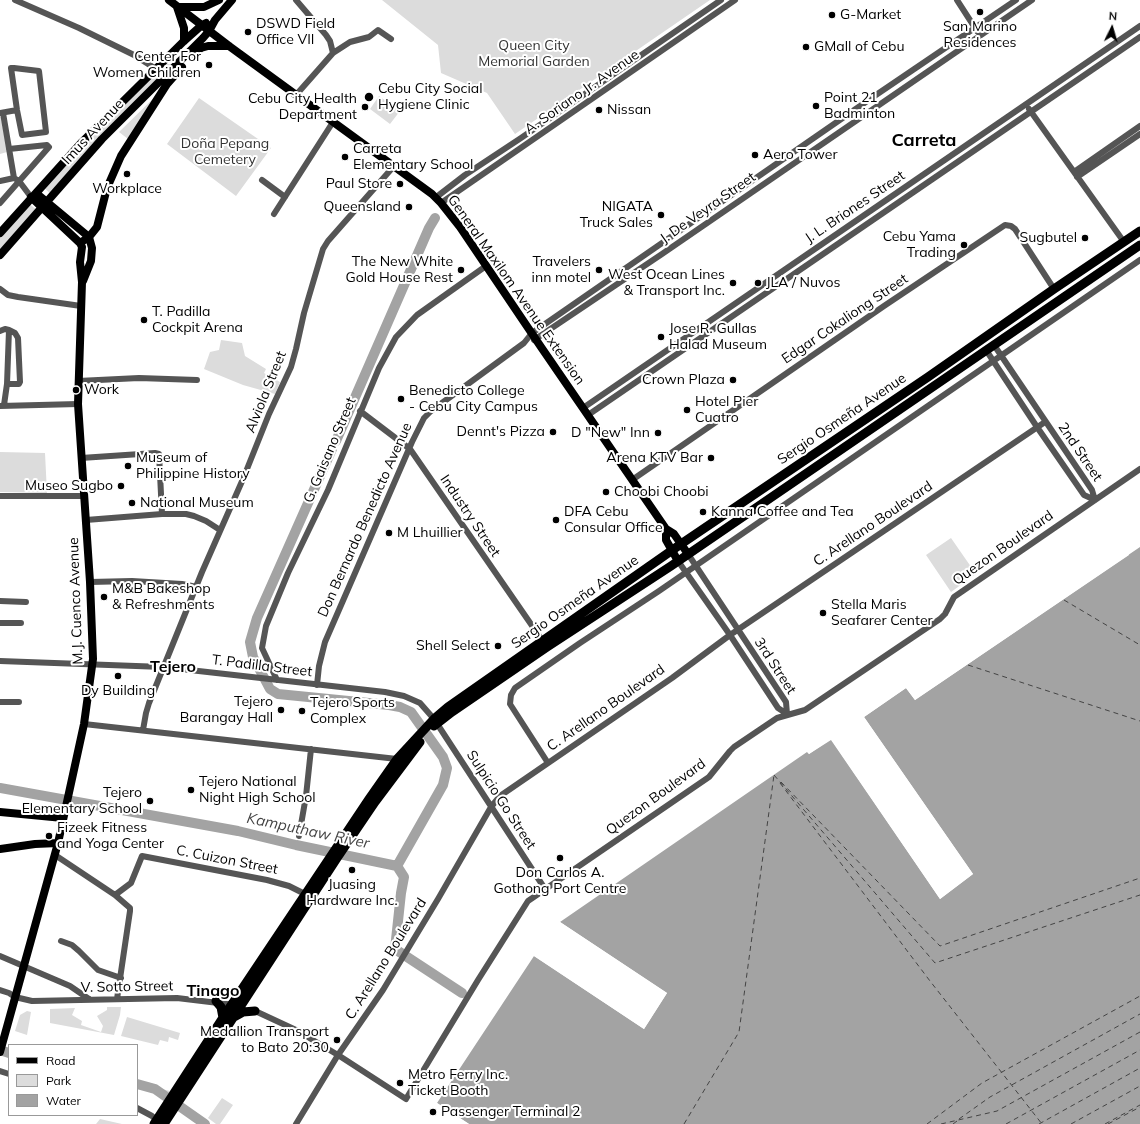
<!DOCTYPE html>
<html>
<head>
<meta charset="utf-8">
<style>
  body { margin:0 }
  #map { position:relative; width:1140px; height:1124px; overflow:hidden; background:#fff; font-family:Mulish,sans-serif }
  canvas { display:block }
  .legend { position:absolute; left:8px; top:1044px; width:130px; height:72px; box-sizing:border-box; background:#fff; border:1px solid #999; margin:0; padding:5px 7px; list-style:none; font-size:12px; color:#000 }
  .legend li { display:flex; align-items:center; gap:8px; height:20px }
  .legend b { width:20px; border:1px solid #999 }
  .north { position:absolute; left:1092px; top:8px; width:40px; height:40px; -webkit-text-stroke:3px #fff; paint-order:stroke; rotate:5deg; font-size:11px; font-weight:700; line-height:16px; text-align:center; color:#000 }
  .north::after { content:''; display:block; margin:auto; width:14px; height:18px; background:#000; clip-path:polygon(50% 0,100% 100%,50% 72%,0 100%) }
</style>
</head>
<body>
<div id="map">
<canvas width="1140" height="1124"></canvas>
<ul class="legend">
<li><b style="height:5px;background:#000"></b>Road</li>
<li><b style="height:11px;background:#dcdcdc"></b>Park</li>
<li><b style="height:11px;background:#a3a3a3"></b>Water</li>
</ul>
<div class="north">N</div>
</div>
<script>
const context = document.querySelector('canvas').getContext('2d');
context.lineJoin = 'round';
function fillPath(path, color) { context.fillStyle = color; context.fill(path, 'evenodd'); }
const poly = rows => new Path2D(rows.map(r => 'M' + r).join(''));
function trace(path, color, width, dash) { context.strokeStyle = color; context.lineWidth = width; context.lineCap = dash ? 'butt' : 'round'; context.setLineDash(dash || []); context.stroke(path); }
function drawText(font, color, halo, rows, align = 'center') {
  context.font = font + ' Mulish,sans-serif'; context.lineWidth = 4; context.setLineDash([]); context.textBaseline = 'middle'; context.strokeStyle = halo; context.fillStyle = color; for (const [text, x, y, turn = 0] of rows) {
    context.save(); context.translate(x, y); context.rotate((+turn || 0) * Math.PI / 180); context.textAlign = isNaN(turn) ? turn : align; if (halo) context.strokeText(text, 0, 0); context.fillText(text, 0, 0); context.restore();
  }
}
fillPath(poly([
  [382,0,710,0,515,134,487,93,441,73,438,45],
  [165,61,168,64,177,65,52,195,42,186],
  [166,86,128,139,119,132],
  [379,96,400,111,390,124,370,109],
  [199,98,271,148,236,196,167,144],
  [0,117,1,117,7,152,0,154],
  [27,202,38,211,0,255,0,233],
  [221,340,242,343,245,356,266,369,264,373,280,382,275,394,243,385,204,369,210,352,219,350],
  [0,452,45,453,47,493,0,492],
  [951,538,976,574,951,592,926,555],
  [107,1007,121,1007,120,1015,114,1035,50,1023,50,1009,75,1008,72,1015,82,1021,81,1025,101,1032,103,1026,97,1016,107,1010],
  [27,1011,31,1012,27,1035,15,1031,20,1015],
  [127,1017,180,1033,178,1040,169,1037,168,1042,160,1040,158,1045,121,1036],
  [137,1083,170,1091,165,1097,137,1088],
  [222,1098,233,1105,220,1124,216,1124,208,1118],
  [100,1119,122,1124,96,1124]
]), '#dcdcdc');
fillPath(poly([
  [1140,547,1140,1124,469,1124,437,1103,534,956,644,1029,667,993,560,922,807,752,809,754,831,739,940,899,973,874,864,717,906,688,915,700]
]), '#a3a3a3');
fillPath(poly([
  [1128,553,1129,555,915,700,906,688,864,717,973,874,940,899,831,740,809,754,806,750,810,752,830,738,832,738,940,896,971,874,862,718,862,716,906,686,908,686,916,698],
  [560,922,667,993,644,1029,534,956,535,954,644,1026,665,994,559,923],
  [435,1102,437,1103,469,1124,465,1124,436,1105]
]), '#fff');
trace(poly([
  [336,441,429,228,435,218],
  [332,449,257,618,250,642,253,657,270,689,278,694,389,705,400,707,411,712,443,757,447,768,443,785,397,866],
  [0,788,238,831,296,845,397,866],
  [397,866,404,877,401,893,395,949,462,993],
  [0,1050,9,1053],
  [137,1084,155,1089,205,1124]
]), '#a3a3a3', 10);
trace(poly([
  [1064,600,1140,645],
  [968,665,1140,721],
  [774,775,935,963,1140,895],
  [781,782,940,946,1140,878],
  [780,783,930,981,1042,1124],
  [959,1119,990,1097,1140,1014],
  [684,1124,739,1032,774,775],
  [927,1124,982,1083,1140,996],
  [941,1124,997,1111,1140,1032],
  [953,1124,957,1121],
  [1006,1124,1140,1050],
  [1039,1124,1140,1068],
  [1071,1124,1140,1086],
  [1105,1124,1140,1105],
  [1108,1124,1140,1107]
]), '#444', 1, [5, 4]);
trace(poly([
  [15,0,79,28,134,55,156,69],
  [296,0,326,35,330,41,333,53],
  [957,0,977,31],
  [11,68,14,68,39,71,46,132,22,135,17,110,11,68],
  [296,95,333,53,350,42,369,37,378,30,391,39],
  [1029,109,1124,242],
  [0,113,17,110],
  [3,113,14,178,19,181,31,197],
  [1074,172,1140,126],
  [1077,177,1140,134],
  [262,180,285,197],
  [0,181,14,178],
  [436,198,439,195,465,175,521,138,721,0],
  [0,203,49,147,47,145,9,149],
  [441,203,735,0],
  [274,214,333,122],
  [0,289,8,295,18,297,81,306],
  [0,331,5,329,9,330,15,333,18,338,20,382,19,384,7,384],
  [534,340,662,254,1032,0],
  [994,345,1092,490,1095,500],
  [986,350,1037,427,1084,495,1095,500],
  [78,381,139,378,197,380],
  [4,405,7,384,9,330],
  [0,406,78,404],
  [583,408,1140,26],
  [360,411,410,449,544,643],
  [588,415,1140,37],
  [81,458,155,453,159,454,162,514],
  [632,480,884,306,1005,225,1011,226,1015,229,1054,289],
  [0,496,84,496],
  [86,520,162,514,186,514,194,516,206,521,220,530],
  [688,554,786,702,787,714],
  [678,561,730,635,778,708,787,714],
  [90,582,132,581,182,584,197,587],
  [0,601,26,602],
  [0,623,21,623],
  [0,661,163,667,385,692,404,696,420,703,434,719,545,889],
  [277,680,262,648,266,626,288,573,328,490,379,368,396,337,417,315,486,266],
  [317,685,319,666,325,642,412,442,424,418,431,411,524,343,532,333,873,97,1016,0],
  [0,702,19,702],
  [84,724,397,759],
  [143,730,146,713,149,703,202,572,243,479,269,414,291,367,296,349,304,313,323,249,328,241,394,166],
  [548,763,510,704,511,695,515,688,580,643,659,591,1140,260],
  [299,836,306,796,311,749],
  [55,855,115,895,130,908,130,911,117,999],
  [115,895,131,883,142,856,267,880,289,886,305,894],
  [61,941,72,945,79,951,98,970,121,978],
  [0,956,70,986,89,999],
  [0,990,9,993,15,997,32,1001,177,998,235,1005],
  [253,1010,296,1030,338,1055,406,1099,478,980,528,901,709,777,730,751,734,747,777,718,805,710,940,619,945,614,954,597,1140,469],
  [0,1071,9,1074],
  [137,1108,152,1116,159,1122],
  [296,1124,338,1055,383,990,438,899,491,807,500,796,672,678,730,635,1045,422]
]), '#555', 6);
trace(poly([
  [169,0,229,46,432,194,441,203,460,227,541,347,666,529,674,534,688,554],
  [177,7,204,7,219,0],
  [177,7,184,28,184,41],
  [194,54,201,48,208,46,229,46],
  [36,193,89,237,92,248,91,261,83,281],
  [0,233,82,142,184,41,202,25,206,23],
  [80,243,89,237,97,227,107,188,121,156,167,84,182,67],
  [0,255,102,139,203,38,209,31,215,20,232,0],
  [666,529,666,540,678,561],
  [0,812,63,818],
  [0,849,35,844,58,843],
  [0,1052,58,843,84,724,93,659,90,582,78,404,82,282,80,262,82,247,80,243,31,197]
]), '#000', 8);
trace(poly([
  [434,726,452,712,547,647,671,566,1140,245],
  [216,1001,221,1007,223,1018],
  [234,1017,243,1012,255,1011],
  [154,1124,226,1013,369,799,397,759,434,719,448,707,681,544,928,377,1054,289,1140,231],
  [164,1124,337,858,375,802,420,742]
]), '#000', 9);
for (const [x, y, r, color] of [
  [980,12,4,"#000"],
  [832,15,4,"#000"],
  [248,32,4,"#000"],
  [806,47,4,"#000"],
  [209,65,4,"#000"],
  [369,97,5,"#000"],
  [816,106,4,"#000"],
  [365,107,4,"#000"],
  [599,110,4,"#000"],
  [755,155,4,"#000"],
  [345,157,4,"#000"],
  [127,174,4,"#000"],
  [400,184,4,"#000"],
  [409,207,4,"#000"],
  [661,215,4,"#000"],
  [1085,238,4,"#000"],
  [964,245,4,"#000"],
  [461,270,4,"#000"],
  [599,270,4,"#000"],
  [733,283,4,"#000"],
  [758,283,4,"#000"],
  [144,320,4,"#000"],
  [661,337,4,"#000"],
  [733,380,4,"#000"],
  [76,390,4,"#000"],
  [401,399,4,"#000"],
  [687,410,4,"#000"],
  [553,432,4,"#000"],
  [658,433,4,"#000"],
  [711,458,4,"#000"],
  [128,466,4,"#000"],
  [121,486,4,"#000"],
  [606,492,4,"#000"],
  [132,503,4,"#000"],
  [703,512,4,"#000"],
  [556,520,4,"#000"],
  [389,533,4,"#000"],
  [104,597,4,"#000"],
  [823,613,4,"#000"],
  [498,646,4,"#000"],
  [118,676,4,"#000"],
  [281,710,4,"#000"],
  [302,711,4,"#000"],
  [191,790,4,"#000"],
  [150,801,4,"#000"],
  [49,836,4,"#000"],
  [560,858,4,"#000"],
  [352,870,4,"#000"],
  [337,1040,4,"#000"],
  [400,1083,4,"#000"],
  [433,1112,4,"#000"]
]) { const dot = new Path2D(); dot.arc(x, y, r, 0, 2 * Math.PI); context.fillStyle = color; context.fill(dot); trace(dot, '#fff', 1.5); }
drawText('14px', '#000', '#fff', [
  ["G-Market",840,15],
  ["DSWD Field",256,24],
  ["Office VII",256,40],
  ["San Marino",980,27,"center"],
  ["Residences",980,43,"center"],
  ["GMall of Cebu",814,47],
  ["Center For",201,57,"right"],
  ["Women Children",201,73,"right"],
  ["Cebu City Social",378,89],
  ["Hygiene Clinic",378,105],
  ["Point 21",824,98],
  ["Badminton",824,114],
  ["Cebu City Health",357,99,"right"],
  ["Department",357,115,"right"],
  ["Nissan",607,110],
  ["Carreta",353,149],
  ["Elementary School",353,165],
  ["Aero Tower",763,155],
  ["Paul Store",392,184,"right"],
  ["Workplace",127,189,"center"],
  ["Queensland",401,207,"right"],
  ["NIGATA",653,207,"right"],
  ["Truck Sales",653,223,"right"],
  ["Cebu Yama",956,237,"right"],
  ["Trading",956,253,"right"],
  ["Sugbutel",1077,238,"right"],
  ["The New White",453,262,"right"],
  ["Gold House Rest",453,278,"right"],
  ["Travelers",591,262,"right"],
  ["inn motel",591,278,"right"],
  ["West Ocean Lines",725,275,"right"],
  ["& Transport Inc.",725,291,"right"],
  ["JLA / Nuvos",766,283],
  ["T. Padilla",152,312],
  ["Cockpit Arena",152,328],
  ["Jose R. Gullas",669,329],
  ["Halad Museum",669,345],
  ["Crown Plaza",725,380,"right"],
  ["Work",84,390],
  ["Benedicto College",409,391],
  ["- Cebu City Campus",409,407],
  ["Hotel Pier",695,402],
  ["Cuatro",695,418],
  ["Dennt's Pizza",545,432,"right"],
  ["D \"New\" Inn",650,433,"right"],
  ["Museum of",136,458],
  ["Philippine History",136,474],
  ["Arena KTV Bar",703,458,"right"],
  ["Museo Sugbo",113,486,"right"],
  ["Choobi Choobi",614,492],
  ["National Museum",140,503],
  ["DFA Cebu",564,512],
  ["Consular Office",564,528],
  ["Kanna Coffee and Tea",711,512],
  ["M Lhuillier",397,533],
  ["M&B Bakeshop",112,589],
  ["& Refreshments",112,605],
  ["Stella Maris",831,605],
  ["Seafarer Center",831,621],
  ["Shell Select",490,646,"right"],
  ["Dy Building",118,691,"center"],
  ["Tejero",273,702,"right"],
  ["Barangay Hall",273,718,"right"],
  ["Tejero Sports",310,703],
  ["Complex",310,719],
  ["Tejero National",199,782],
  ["Night High School",199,798],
  ["Tejero",142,793,"right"],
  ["Elementary School",142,809,"right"],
  ["Fizeek Fitness",57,828],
  ["and Yoga Center",57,844],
  ["Don Carlos A.",560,873,"center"],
  ["Gothong Port Centre",560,889,"center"],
  ["Juasing",352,885,"center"],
  ["Hardware Inc.",352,901,"center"],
  ["Medallion Transport",329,1032,"right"],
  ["to Bato 20:30",329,1048,"right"],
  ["Metro Ferry Inc.",408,1075],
  ["Ticket Booth",408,1091],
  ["Passenger Terminal 2",441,1112]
], 'left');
drawText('14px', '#333', '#fff', [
  ["Queen City",534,46],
  ["Memorial Garden",534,62],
  ["Doña Pepang",225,144],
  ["Cemetery",225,160]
]);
drawText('14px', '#000', '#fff', [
  ["A. Soriano Jr. Avenue",582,92,-35],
  ["Imus Avenue",93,132,-47],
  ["J. L. Briones Street",855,207,-34],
  ["J. De Veyra Street",708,208,-35],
  ["General Maxilom Avenue Extension",516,290,55],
  ["Edgar Cokaliong Street",845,319,-34],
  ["Alviola Street",266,392,-68],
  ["Sergio Osmeña Avenue",842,419,-34],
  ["G. Gaisano Street",330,450,-67],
  ["2nd Street",1080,452,56],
  ["Industry Street",470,516,56],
  ["Don Bernardo Benedicto Avenue",365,520,-66],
  ["C. Arellano Boulevard",873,524,-34],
  ["Quezon Boulevard",1003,548,-35],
  ["M.J. Cuenco Avenue",76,601,-92],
  ["Sergio Osmeña Avenue",575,602,-35],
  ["T. Padilla Street",262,666,7],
  ["3rd Street",775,666,57],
  ["C. Arellano Boulevard",606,708,-35],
  ["Quezon Boulevard",656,797,-36],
  ["Sulpicio Go Street",501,800,57],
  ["C. Cuizon Street",227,860,11],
  ["C. Arellano Boulevard",386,959,-58],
  ["V. Sotto Street",127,987,-1]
]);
drawText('italic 15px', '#444', '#fff', [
  ["Kamputhaw River",308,831,12]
]);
drawText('bold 16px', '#000', '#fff', [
  ["Tejero",173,667],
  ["Tinago",213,991]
]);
drawText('bold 18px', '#000', '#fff', [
  ["Carreta",924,141]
]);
</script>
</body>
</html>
